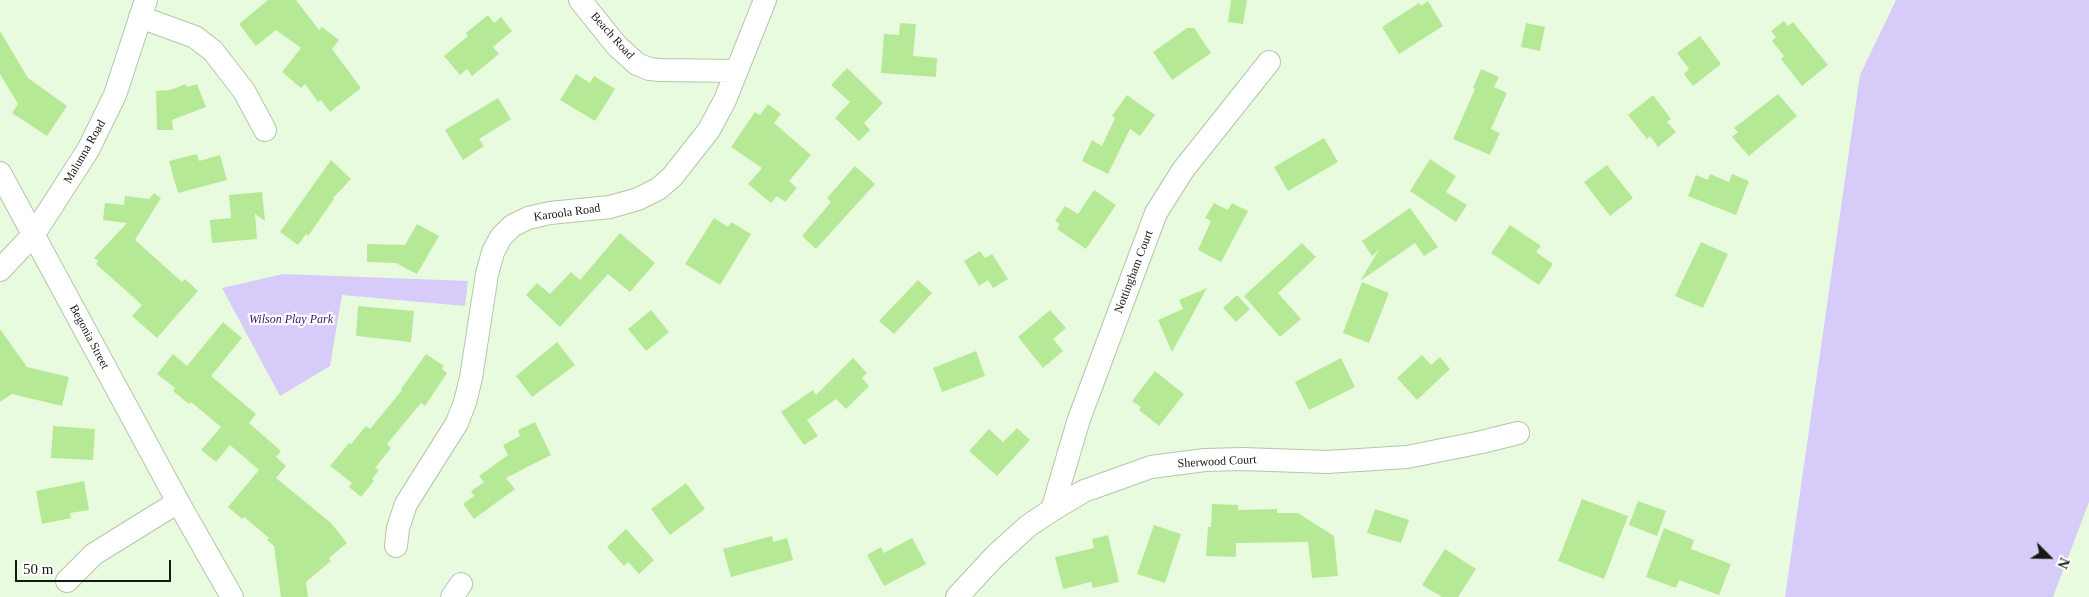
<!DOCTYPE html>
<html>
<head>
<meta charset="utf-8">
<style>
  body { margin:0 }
  #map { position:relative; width:2089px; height:597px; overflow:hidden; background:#e9fbde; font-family:Georgia,serif }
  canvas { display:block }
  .north { position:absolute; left:2024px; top:532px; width:50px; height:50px; -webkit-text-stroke:4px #fff; paint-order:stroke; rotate:113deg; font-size:14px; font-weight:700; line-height:20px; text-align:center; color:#151b11 }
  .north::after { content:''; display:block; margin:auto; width:18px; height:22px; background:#151b11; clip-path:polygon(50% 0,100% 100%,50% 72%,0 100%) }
  .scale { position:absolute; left:15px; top:560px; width:156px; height:22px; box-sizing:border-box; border:2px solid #151b11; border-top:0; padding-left:6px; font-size:15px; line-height:18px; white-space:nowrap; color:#151b11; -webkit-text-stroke:4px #fff; paint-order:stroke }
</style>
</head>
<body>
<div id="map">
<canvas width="2089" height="597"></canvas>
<div class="north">N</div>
<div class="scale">50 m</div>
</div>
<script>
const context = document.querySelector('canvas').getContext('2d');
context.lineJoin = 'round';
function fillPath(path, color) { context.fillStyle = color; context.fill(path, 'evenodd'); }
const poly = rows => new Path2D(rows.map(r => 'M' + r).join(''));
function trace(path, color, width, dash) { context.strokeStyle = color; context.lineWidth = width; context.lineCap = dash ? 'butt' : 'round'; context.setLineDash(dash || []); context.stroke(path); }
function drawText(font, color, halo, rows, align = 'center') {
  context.font = font + ' Georgia,serif'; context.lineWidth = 4.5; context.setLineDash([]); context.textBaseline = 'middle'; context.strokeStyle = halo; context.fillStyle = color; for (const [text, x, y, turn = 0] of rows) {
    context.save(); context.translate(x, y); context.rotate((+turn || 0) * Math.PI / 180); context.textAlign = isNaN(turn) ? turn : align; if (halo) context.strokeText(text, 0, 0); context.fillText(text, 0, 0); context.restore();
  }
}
fillPath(poly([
  [1896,0,2089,0,2089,502,2053,597,1785,597,1860,75],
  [283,274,468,281,465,306,342,295,330,366,280,396,222,288]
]), '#d7cbfa');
fillPath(poly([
  [268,0,296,0,319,30,322,27,339,40,332,49,361,88,330,112,321,100,318,102,305,84,301,88,282,72,301,48,276,30,256,46,239,24],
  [1231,0,1247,0,1243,24,1228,22],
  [1428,1,1443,26,1399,54,1382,27,1419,3,1421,6],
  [488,15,494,23,501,17,512,31,493,47,499,54,472,76,467,69,460,75,444,56,468,36,466,33],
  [1784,21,1788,26,1793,22,1828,65,1802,86,1781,59,1784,56,1772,41,1776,37,1771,31],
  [900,23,916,24,913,56,937,58,936,77,881,73,884,34,899,35],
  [1526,23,1545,27,1540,51,1521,47],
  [1187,28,1194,28,1211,53,1172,80,1153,52],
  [0,31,28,78,67,106,47,136,12,113,18,104,0,74],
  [1700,36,1721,64,1693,86,1684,74,1689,69,1677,53],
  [847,68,883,103,864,123,870,130,859,141,835,118,850,102,831,85],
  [1481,69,1499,77,1494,87,1507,93,1491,129,1500,133,1490,155,1453,139,1475,89,1473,88],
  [576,74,590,83,594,76,615,89,595,121,560,100],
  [186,84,187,87,197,84,206,107,172,120,173,130,157,130,156,91,170,90],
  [1778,94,1797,116,1749,156,1732,137,1738,132,1734,128],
  [1127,95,1155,115,1140,136,1130,129,1108,174,1082,161,1092,140,1102,146,1115,118,1112,116],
  [1653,95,1671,119,1667,122,1676,132,1658,147,1650,136,1647,139,1628,115],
  [498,98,511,119,479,139,484,146,463,160,445,130],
  [768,104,781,114,774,123,811,155,789,181,797,188,785,202,777,196,771,203,748,184,762,168,731,147,755,112,760,115],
  [1324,138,1338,162,1288,191,1274,167],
  [197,154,199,161,220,155,227,180,178,193,169,161],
  [1430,159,1456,176,1446,192,1467,205,1456,222,1410,191],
  [331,160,351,179,333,198,334,199,308,236,306,234,298,245,280,232],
  [1607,165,1633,198,1610,216,1584,182],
  [855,166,875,184,816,249,802,236,831,202,827,198],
  [1710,174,1729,182,1732,174,1749,181,1736,215,1688,196,1696,175,1708,180],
  [1094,190,1116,205,1086,249,1057,229,1060,224,1055,221,1065,206,1078,214],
  [262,192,265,221,255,214,257,239,212,243,210,220,231,218,229,195],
  [154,193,161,198,135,240,182,282,185,279,198,291,157,338,132,316,142,305,96,264,98,261,94,258,127,223,103,220,105,203,124,205,125,196,149,199],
  [1214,203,1228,210,1232,203,1248,211,1221,262,1198,250,1211,221,1205,218],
  [1410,208,1438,247,1424,256,1415,243,1360,281,1379,250,1372,256,1362,241],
  [714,218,728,227,731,222,751,234,720,285,685,264],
  [417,224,439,236,417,274,396,263,367,262,367,244,405,245],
  [1510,225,1541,246,1536,252,1553,264,1539,285,1491,253],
  [620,233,655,263,630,292,608,274,560,327,526,295,537,283,550,294,571,272,580,280],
  [1701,242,1728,254,1703,308,1675,296],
  [1302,243,1316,257,1278,293,1301,319,1280,337,1244,296],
  [980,251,985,258,992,254,1008,279,993,288,988,280,979,286,964,261],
  [918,280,932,293,894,334,879,321],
  [1362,282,1389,293,1369,343,1343,333],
  [1207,288,1188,323,1172,352,1158,320,1183,309,1179,300],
  [1237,295,1250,309,1236,322,1223,308],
  [358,306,414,311,411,342,356,336],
  [651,310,669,332,646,351,628,329],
  [1050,310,1066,328,1053,339,1063,351,1043,368,1018,337],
  [223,322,242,338,211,376,256,414,249,423,281,451,276,457,286,466,276,478,331,523,347,543,329,558,331,561,306,582,308,597,281,597,274,546,267,540,269,538,244,517,242,519,228,507,259,470,230,445,216,462,201,450,221,427,191,402,189,404,173,391,175,388,157,374,173,354,187,366],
  [0,329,27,367,69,377,62,406,12,394,0,402],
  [557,342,575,365,532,397,516,376],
  [976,351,985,376,942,392,933,368],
  [426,354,444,366,442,369,447,373,425,406,421,403,387,444,391,448,375,468,379,470,372,479,374,481,361,497,349,487,352,483,330,466,349,443,351,444,366,426,370,429,402,390,401,389],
  [1422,355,1431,365,1440,357,1450,369,1417,400,1397,378],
  [853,358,867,373,862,378,869,386,846,409,836,399,807,420,818,436,804,445,781,412,813,390,816,395],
  [1341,358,1355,387,1309,410,1295,382],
  [1155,371,1184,394,1159,426,1139,410,1141,407,1132,401],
  [535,422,551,455,506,478,515,489,474,519,463,504,474,496,471,491,484,482,479,476,508,455,503,445,520,436,518,430],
  [53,426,95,429,93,460,51,458],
  [1017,428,1030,440,997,476,969,451,989,429,1003,442],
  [84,481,89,510,70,513,71,518,42,524,36,491],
  [686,483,705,509,670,535,651,509],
  [1582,499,1628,516,1604,579,1558,561],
  [1638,501,1666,511,1657,536,1629,525],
  [1212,504,1238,505,1238,510,1277,509,1277,513,1298,513,1334,536,1338,576,1312,578,1308,542,1236,543,1236,557,1206,556,1208,527,1211,527],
  [1375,509,1409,520,1401,543,1367,533],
  [1154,525,1181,534,1165,583,1137,574],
  [1664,528,1694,540,1691,549,1731,564,1719,595,1679,580,1676,588,1646,577],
  [626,529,654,560,639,574,628,562,624,566,607,547],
  [1108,535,1119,582,1093,588,1091,582,1063,589,1055,557,1094,548,1092,539],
  [772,536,773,542,787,538,793,560,731,577,723,549],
  [912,538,926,564,884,586,867,555,881,547,884,553],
  [1445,549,1476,569,1458,597,1442,597,1422,585]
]), '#b6e996');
const minor = poly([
  [580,0,617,46,637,64,649,69,660,70,736,71],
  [140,17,195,37,213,51,244,91,265,130],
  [0,173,178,502,232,597],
  [0,270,34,234,88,150,115,95,146,0],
  [1052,510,1079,419,1156,213,1183,170,1269,62],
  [396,546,398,528,406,504,457,423,465,402,471,378,487,274,493,252,501,237,512,226,528,218,550,213,610,207,638,199,658,189,672,177,709,130,725,100,765,0],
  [67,581,94,554,178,502],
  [452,597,461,584],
  [957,597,995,556,1028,526,1052,510,1084,491,1151,467,1205,460,1243,459,1327,462,1407,457,1482,442,1518,433]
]);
trace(minor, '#b4c6aa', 24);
trace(minor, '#fff', 22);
drawText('12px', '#151b11', '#fff', [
  ["Beach Road",612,36,48],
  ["Malunna Road",85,152,-60],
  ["Karoola Road",567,213,-8],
  ["Nottingham Court",1134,272,-69],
  ["Begonia Street",89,337,62],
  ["Sherwood Court",1217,462,-3]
]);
drawText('italic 12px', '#3d1274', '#fff', [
  ["Wilson Play Park",291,320]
]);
</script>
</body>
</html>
